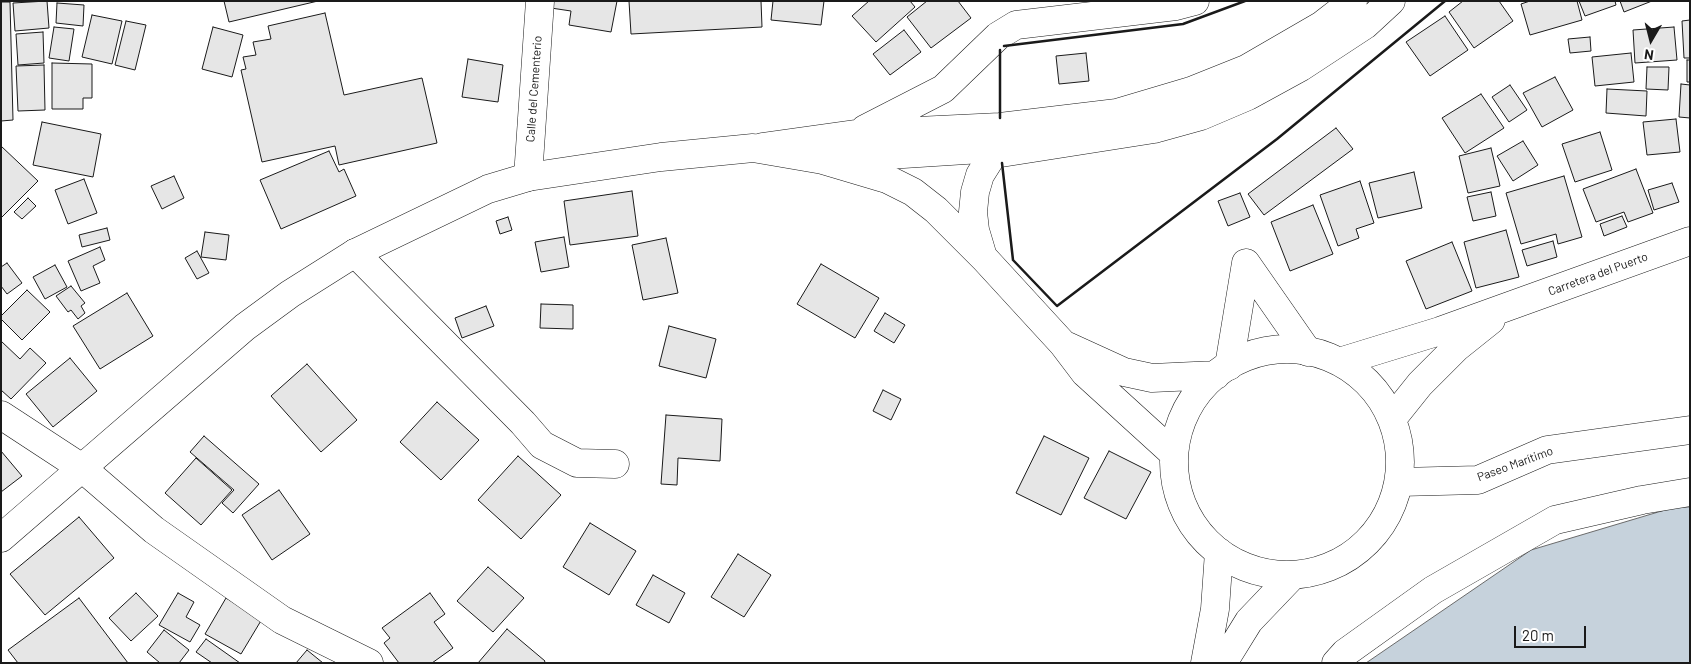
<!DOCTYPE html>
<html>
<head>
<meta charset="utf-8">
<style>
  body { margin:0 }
  #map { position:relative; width:1691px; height:664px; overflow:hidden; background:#fff; font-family:Barlow,sans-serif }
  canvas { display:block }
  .frame { position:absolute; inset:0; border:2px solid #1a1a1a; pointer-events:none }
  .north { position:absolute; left:1626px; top:15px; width:50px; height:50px; -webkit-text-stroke:4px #fff; paint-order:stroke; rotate:188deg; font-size:14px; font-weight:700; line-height:20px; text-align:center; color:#1a1a1a }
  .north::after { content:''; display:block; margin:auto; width:18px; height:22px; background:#1a1a1a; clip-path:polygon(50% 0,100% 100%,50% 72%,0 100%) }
  .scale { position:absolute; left:1514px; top:626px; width:72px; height:22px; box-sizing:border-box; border:2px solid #1a1a1a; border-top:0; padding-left:6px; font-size:15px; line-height:18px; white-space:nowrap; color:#1a1a1a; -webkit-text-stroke:4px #fff; paint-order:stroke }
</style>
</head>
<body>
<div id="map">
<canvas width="1691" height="664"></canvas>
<div class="frame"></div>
<div class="north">N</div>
<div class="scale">20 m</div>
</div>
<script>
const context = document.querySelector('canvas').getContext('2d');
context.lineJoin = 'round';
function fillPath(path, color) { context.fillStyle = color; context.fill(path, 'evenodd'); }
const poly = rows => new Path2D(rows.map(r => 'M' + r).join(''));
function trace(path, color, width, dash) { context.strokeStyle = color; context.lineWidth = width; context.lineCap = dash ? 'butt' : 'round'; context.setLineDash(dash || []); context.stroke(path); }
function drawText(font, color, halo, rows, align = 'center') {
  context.font = font + ' Barlow,sans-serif'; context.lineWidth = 4; context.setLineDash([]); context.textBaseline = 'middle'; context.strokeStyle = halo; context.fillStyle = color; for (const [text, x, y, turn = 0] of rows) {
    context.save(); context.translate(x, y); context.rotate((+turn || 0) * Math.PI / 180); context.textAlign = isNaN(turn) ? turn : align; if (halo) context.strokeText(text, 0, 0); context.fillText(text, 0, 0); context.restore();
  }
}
const water = poly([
  [1675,507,1690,507,1690,663,1366,663,1531,550,1675,507]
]);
fillPath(water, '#c6d2dc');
trace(water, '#6a6a6a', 1);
const building = poly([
  [47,1,49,28,15,31,13,3,47,1],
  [224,1,318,1,229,22,224,1],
  [552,1,617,1,611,32,569,25,571,11,551,8,552,1],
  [629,1,761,1,762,27,631,34,629,1],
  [773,1,824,1,821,25,771,20,773,1],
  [869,1,910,1,915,7,876,42,852,16,869,1],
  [927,1,958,1,971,18,931,48,907,17,927,1],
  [1463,1,1499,1,1513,21,1474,48,1449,12,1463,1],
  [1530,1,1577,1,1582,20,1530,35,1521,4,1530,1],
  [1579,1,1615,1,1616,5,1585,16,1579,1],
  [1620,1,1652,1,1624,12,1620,1],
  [1,2,10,2,13,120,1,121,1,2],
  [57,3,84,5,83,26,56,23,57,3],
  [325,13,344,95,422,78,437,143,339,165,335,146,262,162,241,70,246,69,243,57,256,55,253,42,271,39,268,26,325,13],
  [92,15,122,21,112,64,82,57,92,15],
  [1445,16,1468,50,1430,76,1406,42,1445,16],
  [1690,20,1690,58,1684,58,1682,21,1690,20],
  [126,21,146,25,135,70,115,65,126,21],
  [54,27,74,29,69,61,49,58,54,27],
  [213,27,243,35,232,77,202,69,213,27],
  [1674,27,1677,60,1635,63,1633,30,1674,27],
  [904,30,921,52,890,75,873,54,904,30],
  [43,32,44,63,18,65,16,34,43,32],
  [1590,37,1591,51,1570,53,1568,39,1590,37],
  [1086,53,1089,81,1059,84,1056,56,1086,53],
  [1631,53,1634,82,1595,86,1592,57,1631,53],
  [468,59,503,65,498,102,462,97,468,59],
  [1687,60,1690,60,1690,82,1687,82,1687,60],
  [52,63,92,64,92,98,83,98,83,109,52,109,52,63],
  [44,65,45,110,18,111,16,66,44,65],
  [1647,67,1669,67,1668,90,1646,89,1647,67],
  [1555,77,1573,110,1542,127,1523,93,1555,77],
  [1681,84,1690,85,1690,118,1679,117,1681,84],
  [1510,85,1527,110,1509,122,1492,97,1510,85],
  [1607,89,1647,91,1646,116,1606,113,1607,89],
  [1481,94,1504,128,1465,153,1442,118,1481,94],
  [1676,119,1680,152,1647,155,1643,122,1676,119],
  [42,122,101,134,93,177,33,165,42,122],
  [1336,128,1353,149,1264,215,1248,194,1336,128],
  [1600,132,1612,170,1575,182,1562,144,1600,132],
  [1523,141,1538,165,1513,181,1497,156,1523,141],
  [1,146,38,181,1,218,1,146],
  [1491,148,1500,186,1468,193,1459,156,1491,148],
  [329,151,339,172,344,169,356,196,281,229,260,180,329,151],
  [1636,169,1653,213,1628,222,1624,212,1596,222,1583,189,1636,169],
  [1414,172,1422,208,1378,218,1369,183,1414,172],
  [174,176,184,198,162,209,151,186,174,176],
  [1564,176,1582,237,1558,244,1556,234,1521,244,1506,193,1564,176],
  [84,179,97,213,68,224,55,190,84,179],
  [1360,181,1374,223,1356,229,1359,238,1338,246,1320,195,1360,181],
  [1672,183,1679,202,1654,210,1648,190,1672,183],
  [632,191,638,236,570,245,564,201,632,191],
  [1491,192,1496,216,1473,221,1467,197,1491,192],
  [1240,193,1250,217,1228,226,1218,201,1240,193],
  [28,198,36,206,22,219,14,212,28,198],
  [1313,205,1333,254,1290,271,1271,222,1313,205],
  [1622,216,1627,227,1604,236,1600,224,1622,216],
  [508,217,512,230,500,234,496,221,508,217],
  [107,228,110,240,82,247,79,235,107,228],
  [1506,230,1519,277,1476,288,1464,242,1506,230],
  [205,232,229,235,226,260,201,257,205,232],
  [564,237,569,267,541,272,535,242,564,237],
  [666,238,678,293,643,300,632,245,666,238],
  [1553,241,1557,257,1527,266,1522,250,1553,241],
  [1452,242,1472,291,1426,309,1406,261,1452,242],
  [100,247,105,260,93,266,100,283,81,291,68,261,100,247],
  [197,251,209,273,197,279,185,258,197,251],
  [7,263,22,283,7,294,1,286,1,267,7,263],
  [821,264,879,298,855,338,797,304,821,264],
  [55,265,67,287,45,299,33,277,55,265],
  [71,286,85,303,81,306,85,313,78,319,71,310,68,312,56,296,71,286],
  [27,290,50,312,22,340,1,319,1,316,27,290],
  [127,293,153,336,100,369,73,326,127,293],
  [541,304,573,305,573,329,540,328,541,304],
  [486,306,494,326,462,338,455,318,486,306],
  [885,313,905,325,894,343,874,331,885,313],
  [669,326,716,339,706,378,659,366,669,326],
  [1,341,20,359,30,348,46,363,11,399,1,390,1,341],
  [70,358,97,391,53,427,26,394,70,358],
  [307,364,357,420,321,452,271,396,307,364],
  [883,390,901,399,891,420,873,411,883,390],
  [437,402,479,440,441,480,400,442,437,402],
  [666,415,722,419,720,461,678,458,677,485,661,484,666,415],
  [204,436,259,484,233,513,222,503,234,490,190,452,204,436],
  [1044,436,1089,458,1061,515,1016,493,1044,436],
  [1,451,22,476,1,492,1,451],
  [1109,451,1151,472,1126,519,1084,498,1109,451],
  [518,456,561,495,521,539,478,500,518,456],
  [196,458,232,490,201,525,165,493,196,458],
  [279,490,310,534,272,560,242,515,279,490],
  [79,517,114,558,45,615,10,574,79,517],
  [590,523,636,551,609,595,563,567,590,523],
  [738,554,771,575,744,617,711,597,738,554],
  [488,567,524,598,493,632,457,601,488,567],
  [653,575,685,593,669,623,636,605,653,575],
  [136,593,158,616,131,641,109,618,136,593],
  [178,593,194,602,186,617,200,625,190,642,159,625,178,593],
  [430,593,445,614,434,622,453,648,432,663,399,663,384,643,390,638,382,628,430,593],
  [79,598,128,663,18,663,8,650,79,598],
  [226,598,262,619,241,654,205,634,226,598],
  [507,629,545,661,544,663,478,663,507,629],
  [164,630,189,650,179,663,160,663,147,652,164,630],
  [206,639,240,663,212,663,196,652,206,639],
  [307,650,323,663,296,663,307,650]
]);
fillPath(building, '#e6e6e6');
trace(building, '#1a1a1a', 1);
const minor = poly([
  [865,129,943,89,998,36,1016,25,1176,6,1195,1],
  [762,147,855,134,1000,127,1117,113,1191,91,1246,69,1322,25,1353,1],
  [825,159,997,148,1001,153,1154,129,1201,116,1248,96,1301,67,1365,25,1391,1],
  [528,177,540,1],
  [355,253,523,423,542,445,577,463,615,464],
  [1246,263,1308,352],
  [1229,366,1246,263],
  [1,415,82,468,154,530,282,620,369,663],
  [1400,482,1478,480,1547,450,1690,430],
  [1336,663,1345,653,1433,590,1555,520,1642,500,1690,492]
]);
const major = poly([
  [983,257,975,230,973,212,975,192,980,175,997,148],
  [1067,346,1124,372,1152,378,1216,375],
  '1174 462a113 113 0 1 1 226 0a113 113 0 1 1-226 0Z',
  [1339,362,1440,331,1690,241],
  [1392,419,1420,384,1456,348,1491,320],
  [1,538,245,327,290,294,355,253,488,189,528,177,661,157,753,148,823,160,887,179,913,192,936,210,984,258,1063,344,1085,373,1174,454],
  [1205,663,1215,609,1219,552],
  [1223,663,1249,621,1293,575]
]);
trace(minor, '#1a1a1a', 29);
trace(major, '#1a1a1a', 29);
trace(minor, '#fff', 28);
trace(major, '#fff', 28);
trace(poly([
  [1004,46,1183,24,1245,1],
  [1000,118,1000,50],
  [1002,163,1013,260,1057,306,1277,139,1445,1]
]), '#1a1a1a', 2.5);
drawText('12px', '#1a1a1a', '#fff', [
  ["Calle del Cementerio",534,89,-86],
  ["Carretera del Puerto",1598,274,-20],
  ["Paseo Marítimo",1515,464,-20]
]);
</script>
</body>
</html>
